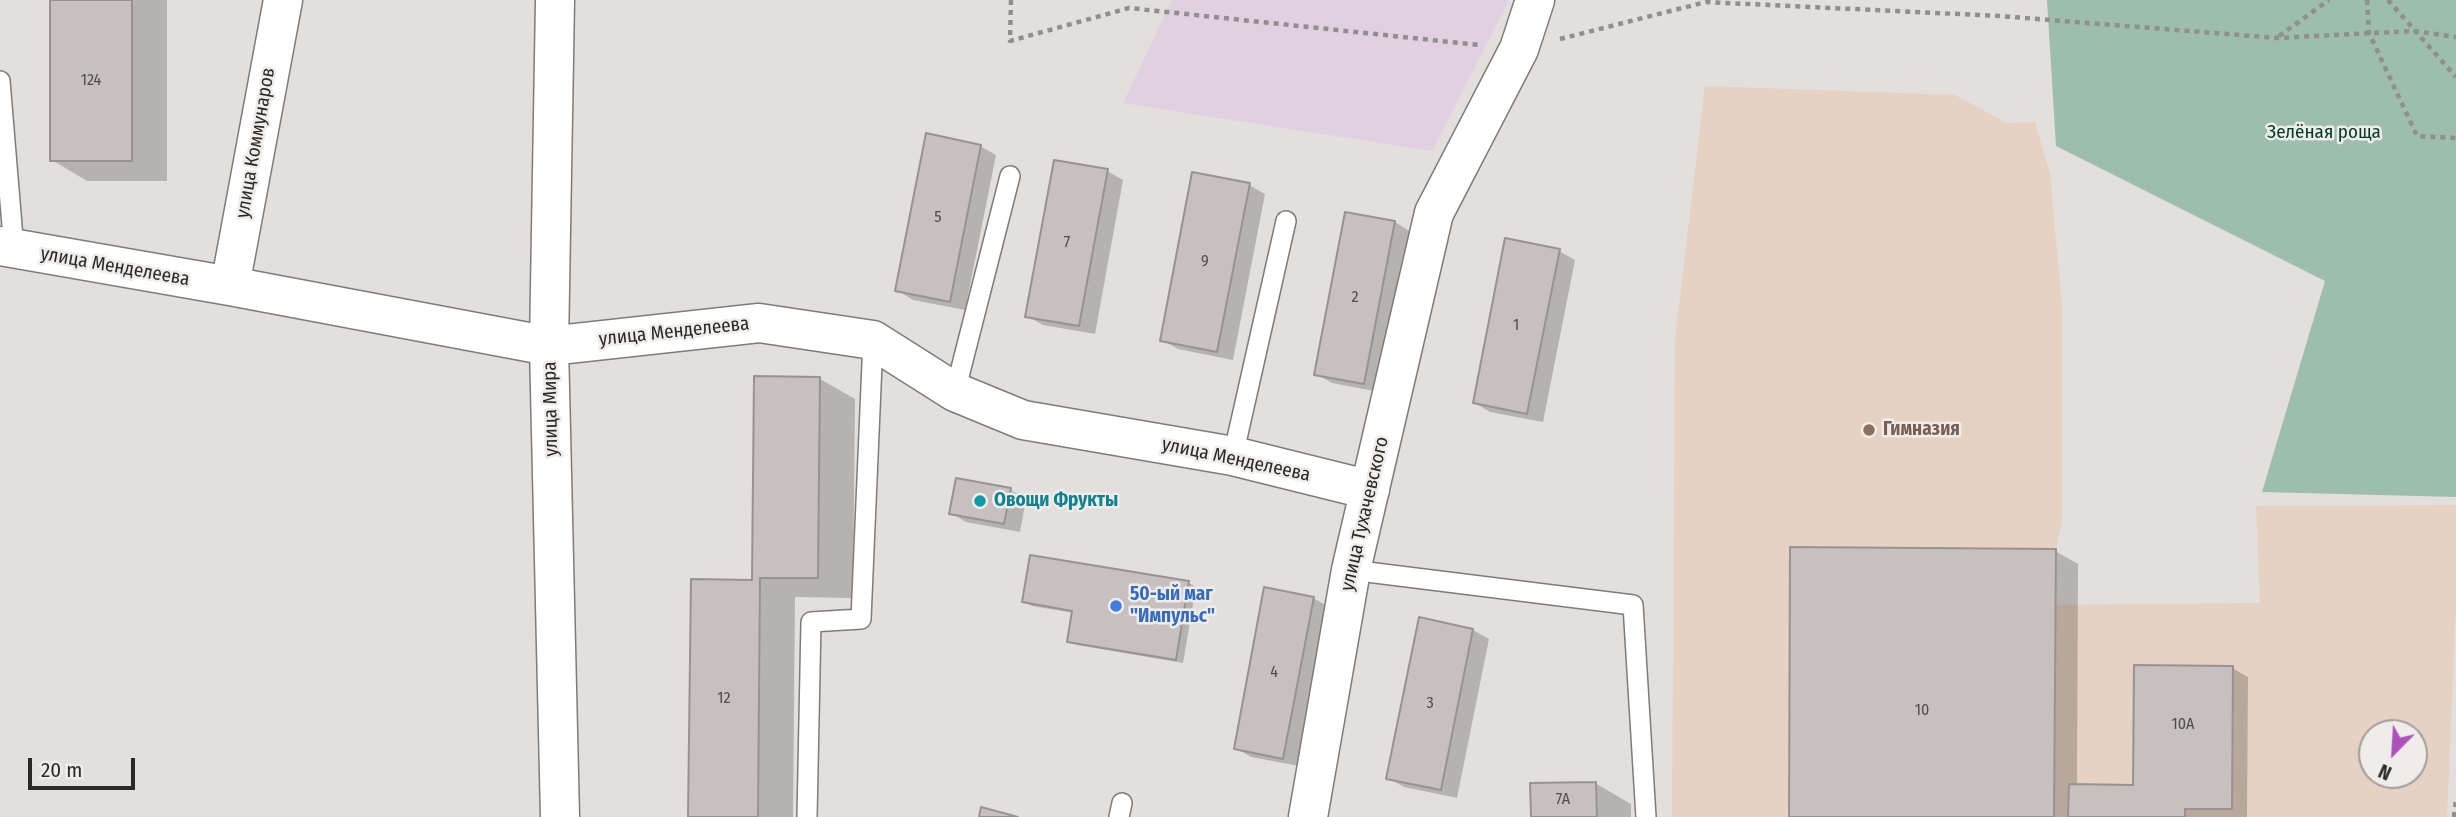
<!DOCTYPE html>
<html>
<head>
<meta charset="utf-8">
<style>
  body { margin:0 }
  #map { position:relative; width:2456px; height:817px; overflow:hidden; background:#e3dfdc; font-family:"Fira Sans Condensed",sans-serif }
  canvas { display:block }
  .north { position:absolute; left:2358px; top:719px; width:70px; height:70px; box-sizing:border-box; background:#f0ece9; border:2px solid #a19e9b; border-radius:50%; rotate:204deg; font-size:19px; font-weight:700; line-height:28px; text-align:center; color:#2a2927 }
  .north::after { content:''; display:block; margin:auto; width:24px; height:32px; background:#ad51bc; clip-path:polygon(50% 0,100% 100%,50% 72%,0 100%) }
  .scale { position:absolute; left:28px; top:758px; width:107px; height:32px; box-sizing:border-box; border:4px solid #2a2927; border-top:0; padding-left:9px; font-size:21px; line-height:24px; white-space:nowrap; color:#2a2927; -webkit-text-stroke:5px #f0ece9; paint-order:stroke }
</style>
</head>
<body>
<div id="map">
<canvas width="2456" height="817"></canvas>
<div class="north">N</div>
<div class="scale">20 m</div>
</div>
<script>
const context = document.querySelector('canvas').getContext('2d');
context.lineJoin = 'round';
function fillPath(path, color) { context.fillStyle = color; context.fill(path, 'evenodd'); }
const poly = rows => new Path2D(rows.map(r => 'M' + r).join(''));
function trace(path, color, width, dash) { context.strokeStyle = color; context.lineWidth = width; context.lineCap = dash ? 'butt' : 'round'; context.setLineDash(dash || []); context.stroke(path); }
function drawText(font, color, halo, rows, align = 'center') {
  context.font = font + ' "Fira Sans Condensed",sans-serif'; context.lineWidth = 5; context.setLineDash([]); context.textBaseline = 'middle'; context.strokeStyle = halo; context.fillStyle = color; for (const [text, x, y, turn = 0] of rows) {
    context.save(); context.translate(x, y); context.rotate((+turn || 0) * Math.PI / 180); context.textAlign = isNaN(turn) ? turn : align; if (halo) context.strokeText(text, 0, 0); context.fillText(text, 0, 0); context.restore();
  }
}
fillPath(poly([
  [1172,0,1509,0,1432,151,1123,103]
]), '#e1d0e1');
fillPath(poly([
  [1705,86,1955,95,2007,123,2035,122,2050,174,2062,307,2062,520,2056,549,2056,605,2260,603,2256,506,2456,505,2456,605,2447,817,1672,817,1675,340],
  [2372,733,2414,733,2414,775,2372,775]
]), '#e5d2c2');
fillPath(poly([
  [2047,0,2456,0,2456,497,2262,492,2325,281,2056,146]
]), '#9dbead');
fillPath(poly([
  [52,0,167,0,167,181,87,181,52,160],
  [980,146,996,155,965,310,913,300,897,290],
  [1107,171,1123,180,1095,334,1043,325,1027,316],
  [1249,185,1265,194,1233,360,1178,349,1162,340],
  [1347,214,1395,222,1411,232,1379,392,1332,383,1316,374],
  [1559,251,1575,260,1543,422,1490,412,1475,403],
  [820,379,855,399,853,598,795,597,793,817,690,817,754,582],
  [1011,490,1026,499,1020,532,966,522,951,513],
  [2055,551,2078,564,2077,786,2135,787,2232,668,2248,677,2247,817,1790,817],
  [1189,583,1196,587,1183,663,1077,645,1069,641,1074,613,1032,606,1024,601],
  [1313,598,1329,607,1299,766,1251,757,1236,748],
  [1420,619,1473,630,1489,639,1457,798,1404,787,1388,778],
  [1595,783,1631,804,1631,817,1532,817]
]), '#0003');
const building = poly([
  [50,0,132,0,132,161,50,161,50,0],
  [926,133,981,145,950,302,895,291,926,133],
  [1054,160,1108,169,1079,326,1025,317,1054,160],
  [1192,172,1250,183,1217,352,1160,341,1192,172],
  [1345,212,1395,221,1364,384,1314,375,1345,212],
  [1505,238,1560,249,1527,414,1473,403,1505,238],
  [754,376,820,377,818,578,760,578,758,817,688,817,691,579,752,580,754,376],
  [956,478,1011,488,1004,524,949,514,956,478],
  [1790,547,2056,549,2054,817,1789,817,1790,547],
  [1030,555,1189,581,1176,660,1067,642,1072,611,1022,602,1030,555],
  [1264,587,1314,597,1283,759,1234,749,1264,587],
  [1419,617,1473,629,1441,790,1386,779,1419,617],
  [2134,665,2233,666,2232,809,2185,809,2185,817,2068,817,2069,784,2133,785,2134,665],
  [1596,782,1597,817,1531,817,1530,783,1596,782],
  [981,807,1018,817,979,817,981,807]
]);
fillPath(building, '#c6c0c0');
trace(building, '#989392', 2);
const lane = poly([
  [0,81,14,250],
  [955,392,1010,176],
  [1233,456,1286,221],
  [1351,570,1633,605,1646,817],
  [807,817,811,622,861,619,873,340],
  [1119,817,1122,803]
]);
const street = poly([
  [555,0,549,346,560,817],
  [0,246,230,286,549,346,759,323,873,340,955,392,1023,420,1233,456,1370,490],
  [230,286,283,0],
  [1308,817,1351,570,1434,213,1519,49,1535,0]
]);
trace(lane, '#7f7b79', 22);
trace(street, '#7f7b79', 41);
trace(poly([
  [1011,0,1010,41,1129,8,1479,45],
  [2367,0,2369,33,2417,136,2456,138],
  [2388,0,2456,77],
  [2279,36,2329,0],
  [1560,39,1706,2,2000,16,2277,38,2414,31,2456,37],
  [2454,817,2456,799]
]), '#918e8c', 4.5, [5, 5]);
trace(lane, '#fff', 19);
trace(street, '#fff', 38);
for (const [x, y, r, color] of [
  [1869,430,7,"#8d6e63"],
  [980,501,7,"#0f9aa8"],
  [1116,606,7,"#3f7fe0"]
]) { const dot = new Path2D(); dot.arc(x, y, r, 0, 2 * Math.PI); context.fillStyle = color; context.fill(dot); trace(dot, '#f0ece9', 2.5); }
drawText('16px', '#514f4d', null, [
  ["124",91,81],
  ["5",938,218],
  ["7",1067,243],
  ["9",1205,262],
  ["2",1355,298],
  ["1",1516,326],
  ["4",1274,673],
  ["12",724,699],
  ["3",1430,704],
  ["10",1922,711],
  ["10А",2183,725],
  ["7А",1563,800]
]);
drawText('19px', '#003d28', '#f0ece9', [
  ["Зелёная роща",2324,133]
]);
drawText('19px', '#2a2927', '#f0ece9', [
  ["улица Коммунаров",256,143,-80],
  ["улица Менделеева",115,267,10],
  ["улица Менделеева",674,332,-6],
  ["улица Мира",551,409,-91],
  ["улица Менделеева",1236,460,12],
  ["улица Тухачевского",1365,514,-77]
]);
drawText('bold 19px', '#785e54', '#f0ece9', [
  ["Гимназия",1883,430]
], 'left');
drawText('bold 19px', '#0d838f', '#f0ece9', [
  ["Овощи Фрукты",994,501]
], 'left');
drawText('bold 19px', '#366cbe', '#f0ece9', [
  ["50-ый маг",1130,595],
  ["\"Импульс\"",1130,617]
], 'left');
</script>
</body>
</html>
